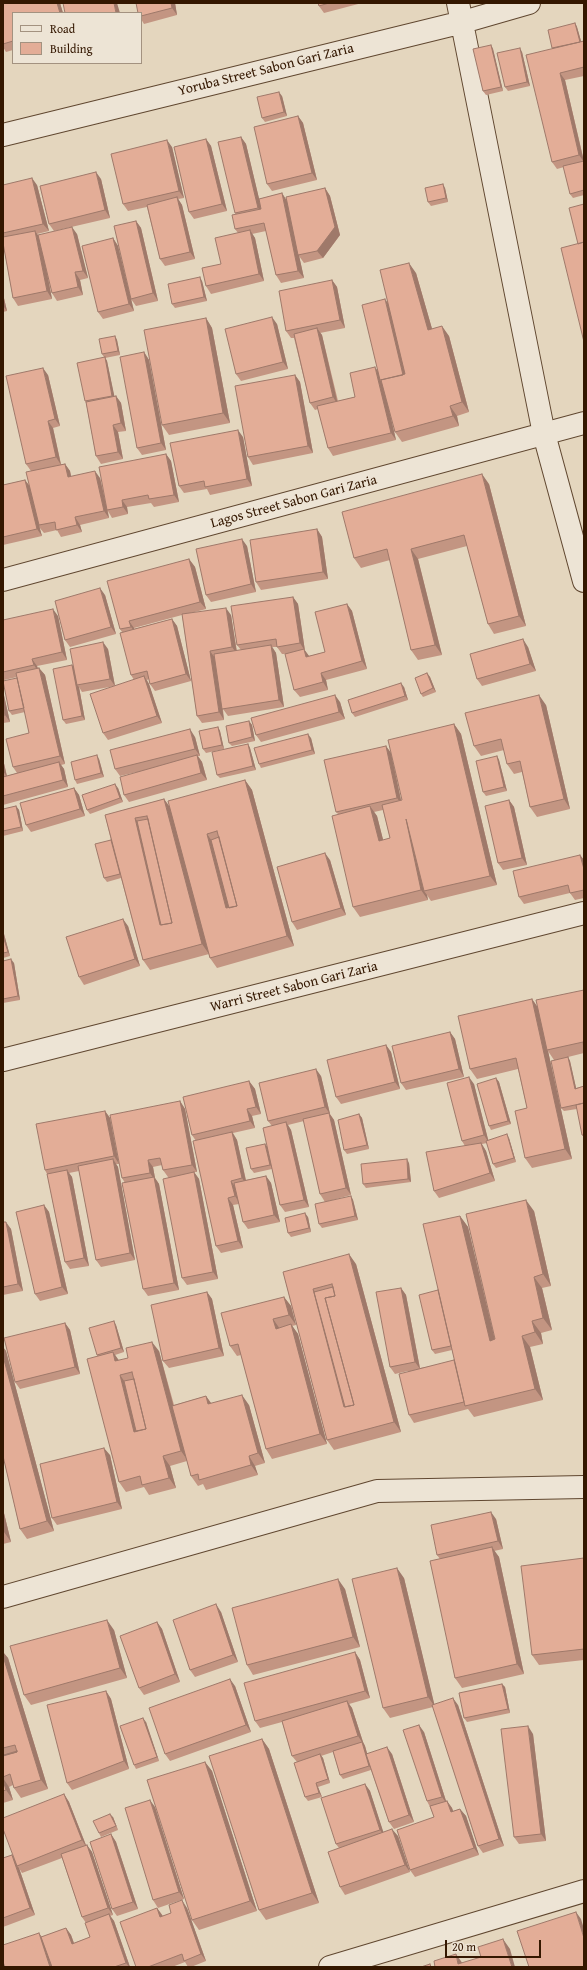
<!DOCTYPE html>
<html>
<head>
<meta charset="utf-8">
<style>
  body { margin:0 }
  #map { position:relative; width:587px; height:1970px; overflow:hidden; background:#e4d6be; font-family:"Gentium Book Plus",serif }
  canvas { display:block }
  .frame { position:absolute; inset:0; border:4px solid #341700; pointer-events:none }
  .legend { position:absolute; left:12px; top:12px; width:130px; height:52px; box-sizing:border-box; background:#ede4d5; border:1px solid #a39280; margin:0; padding:5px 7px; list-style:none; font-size:12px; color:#341700 }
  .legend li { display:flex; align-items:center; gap:8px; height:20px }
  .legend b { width:20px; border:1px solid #a39280 }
  .scale { position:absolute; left:445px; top:1940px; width:96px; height:18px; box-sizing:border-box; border:2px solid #341700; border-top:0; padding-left:5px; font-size:12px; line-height:14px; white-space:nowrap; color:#341700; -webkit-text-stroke:3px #ede4d5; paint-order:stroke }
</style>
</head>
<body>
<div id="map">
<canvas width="587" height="1970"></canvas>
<div class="frame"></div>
<ul class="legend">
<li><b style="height:5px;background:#ede4d5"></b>Road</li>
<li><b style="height:11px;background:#e3ad97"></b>Building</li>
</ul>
<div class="scale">20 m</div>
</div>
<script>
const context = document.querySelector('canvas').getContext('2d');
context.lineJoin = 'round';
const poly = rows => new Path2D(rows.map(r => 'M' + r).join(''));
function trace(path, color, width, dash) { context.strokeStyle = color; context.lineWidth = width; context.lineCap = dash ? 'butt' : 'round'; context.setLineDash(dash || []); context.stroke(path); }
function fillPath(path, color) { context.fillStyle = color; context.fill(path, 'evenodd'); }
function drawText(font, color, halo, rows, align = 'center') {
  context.font = font + ' "Gentium Book Plus",serif'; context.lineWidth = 3; context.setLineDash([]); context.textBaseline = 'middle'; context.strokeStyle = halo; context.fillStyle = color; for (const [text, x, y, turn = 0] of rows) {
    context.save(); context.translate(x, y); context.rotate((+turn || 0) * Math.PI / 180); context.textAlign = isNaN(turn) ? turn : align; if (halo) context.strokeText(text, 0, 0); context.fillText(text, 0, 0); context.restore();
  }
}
const street = poly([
  [458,3,544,434,584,581],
  [3,135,463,22,529,3],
  [3,580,584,423],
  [3,1060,584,913],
  [3,1597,377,1491,584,1487],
  [330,1967,584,1891]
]);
trace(street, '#604730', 24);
trace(street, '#ede4d5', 22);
fillPath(poly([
  [3,3,60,3,63,13,13,13,13,50,6,52,3,47],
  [136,3,175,3,177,15,144,24,141,19,141,13],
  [318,3,362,3,324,13,319,6],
  [575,23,577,27,581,41,584,41,584,76,565,80,584,161,584,195,573,198,570,194,564,167,557,169,552,162,552,48],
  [491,45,493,49,503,91,486,95,483,91],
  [522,52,530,86,508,91,505,87],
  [282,96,287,116,265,122,262,118],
  [298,116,303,123,317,180,272,191,267,184],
  [241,137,246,144,259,199,282,193,286,200,325,188,330,196,340,235,323,258,304,263,299,256,304,278,281,283,276,275,266,231,252,234,255,238,264,281,211,294,206,286,221,264,238,233,235,229,236,215,235,213],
  [206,139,211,146,227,211,194,219,189,212],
  [172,147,184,198,178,199,182,205,195,259,165,266,160,259,147,207,128,211,123,204],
  [101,179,110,218,54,231,49,224],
  [3,185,37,185,49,231,37,234,38,235,77,234,88,278,80,280,83,295,57,301,52,293,47,271,52,299,18,306,13,298,3,243],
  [445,188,448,202,431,206,428,202],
  [136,221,141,228,158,301,136,306,131,299],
  [113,238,118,246,134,311,103,319,98,312],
  [416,273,432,329,449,336,469,412,457,416,459,426,402,442,395,432,386,397,396,440,333,456,328,448,318,409,315,410,310,403,294,338,291,338,286,331,332,280,337,287,345,328,320,333,322,335,338,401,355,397,378,370,387,302],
  [202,281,207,301,175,308,172,304],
  [3,294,7,311,3,312],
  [206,318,212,328,230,423,169,435,162,425],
  [277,324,288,369,241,381,236,374],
  [115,336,117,340,120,355,105,358,107,361,114,396,116,396,121,403,126,431,118,432,123,459,101,464,96,456,86,403,85,401,104,357,102,354],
  [144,352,149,360,166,450,142,455,137,448],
  [48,375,60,426,53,428,61,464,65,464,70,471,71,477,100,478,106,503,166,454,171,461,179,502,154,507,151,503,127,507,128,514,112,518,108,511,109,518,80,525,82,532,61,537,57,530,44,533,39,527,42,536,3,545,3,485,25,480,30,486,31,471,26,464],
  [295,375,300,382,313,453,253,465,248,457],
  [243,437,252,486,210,495,207,489,184,493,179,486],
  [489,484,526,626,494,634,488,624,467,546,418,559,442,655,418,660,411,650,390,560,361,568,354,558],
  [317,529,322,537,328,579,261,590,256,582],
  [247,546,256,592,211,602,206,595],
  [189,559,195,567,206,609,191,613,231,615,237,651,241,650,237,645,293,597,298,604,305,651,309,656,325,652,347,604,352,611,367,669,326,680,328,690,300,697,294,690,286,654,282,654,277,647,272,647,276,653,284,707,228,716,223,709,224,720,202,723,197,716,182,615,134,628,134,629,172,619,177,626,191,681,155,691,150,684,149,679,147,680,149,684,162,723,108,740,103,733,134,680,131,675,122,632,120,629],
  [105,595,116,634,70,647,65,640],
  [58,616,67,660,37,666,38,668,39,668,45,675,65,764,61,765,64,769,68,787,3,805,3,759,7,776,17,773,13,767,29,733,25,712,12,715,9,711,17,677,4,680,3,679,3,620],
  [528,647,536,671,482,686,477,679],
  [108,649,115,686,82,692,79,687,85,720,66,724,63,720,72,665,73,666],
  [427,673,430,677,436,692,423,697,421,694],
  [404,687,408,700,355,717,352,713],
  [3,691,10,722,3,723],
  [340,702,345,719,261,742,256,735],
  [546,705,570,809,537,817,530,807,522,772,514,774,507,764,504,750,481,756,474,746],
  [249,721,252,725,255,741,232,746,229,743],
  [454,724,461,734,497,885,431,901,427,895,428,900,360,917,353,907,338,814,336,812,386,746,391,753,401,800,402,800],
  [383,810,390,838,383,840,377,816,374,812],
  [218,727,220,731,224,749,206,753,203,749],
  [195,737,200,756,198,756,202,762,207,780,129,802,124,795,137,772,120,776,115,769],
  [311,738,315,754,261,768,259,764],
  [248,744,250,748,256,770,220,778,217,775],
  [497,756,499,760,507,791,486,796,483,792],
  [99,759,104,777,77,784,75,780],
  [245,780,252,790,294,946,217,968,210,958,191,885,209,954,150,970,143,960,121,878,107,882,104,878,111,840,105,815,164,799,170,807],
  [74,788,79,795,85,816,31,832,26,825],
  [118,788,123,802,90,814,87,810],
  [509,800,514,807,527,865,503,870,498,863],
  [16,806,19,810,23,831,3,836,3,809],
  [580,855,584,860,584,898,575,900,570,893,524,904,519,897],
  [330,860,346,915,297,930,292,922],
  [128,926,140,966,84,985,79,977],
  [3,933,4,934,10,956,3,958],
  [3,961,14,963,20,1000,3,1003],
  [584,990,584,1053,568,1057,570,1061,576,1088,584,1086,584,1137,582,1135,577,1109,564,1111,561,1108,554,1060,548,1051,572,1159,532,1168,525,1158,527,1108,518,1069,477,1079,470,1069,532,999,538,1008],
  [450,1032,455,1039,464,1077,406,1090,401,1083],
  [386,1045,391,1052,400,1089,341,1104,336,1097],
  [321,1076,330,1114,334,1120,351,1195,325,1202,320,1194,304,1121,288,1125,291,1130,309,1207,285,1212,280,1205,272,1169,254,1173,251,1169,265,1144,268,1147,272,1126,268,1121],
  [496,1078,499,1082,511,1124,491,1130,489,1126],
  [249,1081,255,1089,261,1114,252,1116,255,1128,233,1133,237,1140,246,1180,266,1176,271,1183,280,1222,248,1229,243,1222,239,1204,233,1205,243,1248,221,1253,216,1246,196,1141,192,1135],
  [474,1084,488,1140,509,1138,516,1162,496,1168,493,1164,487,1143,482,1144,486,1151,495,1181,439,1198,434,1191,465,1146,462,1141],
  [180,1101,185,1109,197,1172,194,1172,199,1179,218,1279,187,1285,182,1278,168,1177,163,1170,162,1165,153,1167,155,1178,159,1184,179,1290,148,1296,143,1289,125,1183,122,1178],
  [105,1111,110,1118,119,1164,116,1164,118,1167,135,1260,101,1267,96,1260,79,1171,69,1173,72,1177,89,1266,70,1269,65,1262,47,1174,45,1170],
  [359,1114,362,1118,369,1149,347,1154,344,1150],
  [409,1163,411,1182,366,1188,363,1184],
  [351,1196,353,1200,358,1220,322,1228,319,1224],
  [44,1205,49,1212,68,1294,40,1301,35,1294],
  [534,1211,551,1286,542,1288,552,1330,541,1333,543,1344,530,1347,543,1400,474,1417,468,1409,414,1423,409,1415,408,1371,395,1374,390,1367,401,1288,406,1295,420,1368,455,1362,452,1350,435,1354,432,1350,438,1290,460,1216,468,1227,495,1339],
  [308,1217,311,1232,291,1237,288,1233],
  [3,1222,11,1229,23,1291,3,1295],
  [356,1264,401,1432,334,1450,327,1440,283,1272],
  [207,1292,212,1299,224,1356,169,1368,163,1361],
  [284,1297,291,1306,296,1325,292,1326,298,1334,327,1444,272,1459,266,1449,241,1355,237,1356,230,1346],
  [65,1323,70,1330,80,1374,20,1389,15,1382],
  [116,1325,124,1352,115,1355,119,1361,159,1351,174,1405,206,1396,211,1403,249,1405,265,1463,255,1466,258,1475,206,1490,203,1484,198,1486,191,1476,187,1461,170,1466,176,1488,149,1495,144,1487,126,1492,119,1482,97,1355],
  [3,1347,6,1351,54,1531,27,1539,20,1529,3,1456],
  [110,1455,122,1509,57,1525,52,1518],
  [3,1509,11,1542,3,1544],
  [496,1519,503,1549,494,1551,499,1557,524,1674,462,1688,455,1678,440,1559,437,1555],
  [584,1558,584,1660,539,1665,532,1655],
  [404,1578,434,1704,458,1705,504,1846,483,1853,478,1846,433,1707,390,1718,383,1708],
  [345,1589,360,1647,253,1675,247,1665],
  [221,1612,238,1662,195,1677,190,1670],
  [157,1622,162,1629,180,1682,144,1695,139,1688],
  [114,1630,127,1678,31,1705,24,1695],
  [3,1652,8,1658,48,1789,21,1798,14,1788,13,1785,9,1787,13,1800,3,1803],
  [355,1652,360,1660,370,1698,349,1704,352,1708,363,1742,365,1746,367,1754,392,1754,414,1822,394,1829,389,1822,371,1770,343,1779,340,1775,333,1752,321,1756,323,1758,330,1783,318,1787,322,1797,308,1801,305,1797,297,1762,292,1756,282,1722,260,1728,255,1721],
  [502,1684,505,1687,510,1713,467,1722,464,1718],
  [235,1686,251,1732,170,1761,165,1754],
  [106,1691,111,1699,129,1769,72,1790,67,1783],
  [146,1722,159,1761,136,1769,134,1765],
  [424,1732,446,1801,447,1801,452,1808,453,1811,460,1809,466,1816,479,1855,415,1877,410,1870,434,1817,430,1807,427,1801],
  [533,1734,546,1841,519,1844,514,1837],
  [262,1739,269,1749,319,1903,266,1920,259,1910],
  [205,1762,212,1771,257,1911,199,1930,192,1920],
  [365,1784,370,1791,383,1832,398,1836,410,1872,345,1895,340,1887,339,1848,336,1844],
  [64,1794,69,1802,86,1845,87,1845,92,1852,113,1915,110,1916,114,1921,130,1967,5,1967,42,1937,66,1928,71,1935,74,1943,90,1937,86,1923,82,1917,62,1858,22,1873,19,1868,35,1915,3,1927,3,1858,12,1855,15,1860],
  [155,1807,184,1899,158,1908,153,1900],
  [113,1817,118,1830,101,1837,99,1833],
  [111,1834,116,1842,138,1909,117,1916,112,1909],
  [157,1908,163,1916,187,1908,206,1961,191,1967,188,1967,185,1962,172,1967,136,1967]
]), '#c39582');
fillPath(poly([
  [57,3,60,3,63,13,60,13],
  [114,3,117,3,120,13,116,13],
  [171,3,175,3,177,15,172,8],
  [575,23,577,27,583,48,580,44],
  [491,45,493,49,503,91,501,87],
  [520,48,522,52,530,86,527,82],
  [560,73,565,80,584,162,579,155],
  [279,92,282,96,287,116,284,112],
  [298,116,303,123,317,180,312,173],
  [241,137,246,144,263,215,258,208],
  [206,139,211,146,227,211,222,204],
  [167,140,172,147,184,198,179,191],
  [96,172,101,179,110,218,105,210],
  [32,178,37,185,49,231,43,224],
  [443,184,445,188,448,202,446,198],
  [325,188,330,196,340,235,323,258,317,251],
  [282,193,287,201,304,278,298,271],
  [177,197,182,205,195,259,190,252],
  [136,221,141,228,158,301,153,293],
  [72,227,77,234,88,278,83,271],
  [250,230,255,238,264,281,259,274],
  [35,231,40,238,52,299,47,291],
  [113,238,118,246,134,311,129,304],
  [409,263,416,273,435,339,428,330],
  [75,272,80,280,83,295,78,287],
  [200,277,202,281,207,301,204,297],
  [332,280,337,287,345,328,340,320],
  [3,294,7,311,4,307,3,301],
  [385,299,390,306,408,382,403,375],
  [272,317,277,324,288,369,283,362],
  [206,318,212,328,230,423,223,413],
  [442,326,449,336,469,412,462,402],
  [317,328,322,335,338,405,333,397],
  [115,336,117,340,120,355,118,351],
  [144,352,149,360,166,450,161,443],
  [105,357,107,361,115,399,112,396],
  [375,367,380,374,380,380,383,384,396,440,391,433],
  [43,368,48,375,60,426,55,419],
  [295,375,300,382,313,453,308,446],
  [116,396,121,403,126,431,121,423],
  [450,406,457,416,459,426,453,416],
  [48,421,53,428,61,465,56,457],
  [113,425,118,432,123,459,118,452],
  [238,430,243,437,252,486,247,479],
  [166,454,171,461,179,502,174,495],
  [65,464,70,471,73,485,68,477],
  [95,471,100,478,109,518,104,511],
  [482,474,489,484,526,626,519,616],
  [25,480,30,487,39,525,42,536,37,529],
  [122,500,127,507,128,514,123,507],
  [75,517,80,525,82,532,77,525],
  [317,529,322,537,328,579,323,572],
  [242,539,247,546,256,592,251,584],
  [411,549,418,559,442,655,435,645],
  [189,559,195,567,206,609,200,602],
  [100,588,105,595,116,634,111,627],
  [293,597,298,604,305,651,300,643],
  [347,604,352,611,367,669,362,661],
  [226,608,231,615,237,654,232,647],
  [53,609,58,616,67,660,62,652],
  [172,619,177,626,191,681,186,674],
  [129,621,134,628,136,634,131,627],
  [523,639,528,647,536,671,530,664],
  [103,642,108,649,115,686,110,679],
  [271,645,276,653,284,707,279,700],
  [304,649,309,656,306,657],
  [210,651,215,658,224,720,219,712],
  [32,659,37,666,39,673,34,665],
  [72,665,75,669,77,685,79,687,85,720,82,716],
  [39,668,45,675,65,764,60,756],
  [321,673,326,680,328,690,323,682],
  [427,673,430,677,436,692,433,688],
  [144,676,149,684,162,723,157,716],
  [401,683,404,687,408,700,405,696],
  [3,691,10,722,5,715,3,707],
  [335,695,340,702,345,719,339,712],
  [539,695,546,705,570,809,564,799],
  [249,721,252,725,255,741,252,737],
  [454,724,461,734,497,885,490,876],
  [218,727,220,731,224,749,222,745],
  [190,729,195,737,200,756,195,749],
  [308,734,311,738,315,754,312,750],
  [248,744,250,748,256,770,253,766],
  [386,746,391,753,402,805,397,798],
  [97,755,99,759,104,777,101,773],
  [197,755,202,762,207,780,201,773],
  [497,756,499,760,507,791,504,787],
  [3,759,7,777,3,771],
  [59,762,64,769,68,787,63,780],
  [245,780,252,790,294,946,287,936],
  [115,784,118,788,123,802,120,798],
  [74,788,79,795,85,816,80,809],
  [164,799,171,809,209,954,202,944],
  [509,800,514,807,527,865,522,858],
  [16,806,19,810,23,831,21,827],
  [370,806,377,816,386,851,379,841],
  [135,818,142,828,165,927,160,925],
  [406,819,424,891,427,895,428,900,421,890],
  [207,834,214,844,232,914,226,908],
  [325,853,330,860,346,915,341,908],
  [580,855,584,860,584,869],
  [123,919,128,926,140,966,135,959],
  [3,933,4,934,10,956,8,952,3,936],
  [11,959,14,963,20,1000,18,996],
  [532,999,539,1009,547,1050,548,1051,572,1159,565,1149],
  [450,1032,455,1039,464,1077,459,1069],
  [386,1045,391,1052,400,1089,395,1082],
  [568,1057,570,1061,577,1092,575,1089],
  [316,1069,321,1076,330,1114,325,1107],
  [469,1077,474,1084,489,1143,484,1135],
  [496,1078,499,1082,511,1124,508,1121],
  [249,1081,255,1089,261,1114,256,1107],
  [180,1101,185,1109,197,1172,192,1165],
  [247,1109,252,1116,255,1128,250,1121],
  [105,1111,110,1118,119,1164,114,1156],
  [329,1113,334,1120,351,1195,346,1188],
  [359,1114,362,1118,369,1149,367,1145],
  [286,1122,291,1130,309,1207,304,1200],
  [232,1132,237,1140,247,1186,242,1178],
  [507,1134,509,1138,516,1162,514,1158],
  [481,1143,486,1151,495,1181,490,1173],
  [265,1144,268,1148,273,1168,270,1165],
  [113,1159,118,1167,135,1260,130,1253],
  [407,1159,409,1163,411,1182,408,1179],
  [148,1160,153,1167,155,1178,159,1184,179,1290,174,1283,154,1179,150,1173],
  [67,1170,72,1177,89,1266,84,1258],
  [194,1172,199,1179,218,1279,213,1272],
  [266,1176,271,1183,280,1222,274,1215],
  [231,1181,236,1188,240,1204,235,1196],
  [351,1196,353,1200,358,1220,355,1216],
  [228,1198,233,1205,243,1248,238,1241],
  [526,1200,534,1211,551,1286,543,1274],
  [44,1205,49,1212,68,1294,62,1287],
  [305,1213,308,1217,311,1232,309,1228],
  [460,1216,468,1227,498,1353,490,1341],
  [6,1222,11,1229,23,1291,18,1284],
  [349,1254,356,1264,401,1432,394,1422],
  [534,1277,542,1288,552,1330,543,1318],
  [401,1288,406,1295,420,1369,415,1362],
  [313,1289,320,1299,349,1409,344,1407],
  [207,1292,212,1299,224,1356,219,1348],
  [284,1297,291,1306,296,1325,289,1315],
  [273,1319,280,1329,276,1329],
  [114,1321,116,1325,124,1352,121,1348],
  [532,1321,541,1333,543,1344,535,1332],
  [65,1323,70,1330,80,1374,75,1367],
  [291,1324,298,1334,327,1444,320,1434],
  [522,1336,530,1347,543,1400,535,1389],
  [152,1342,159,1351,188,1461,181,1451],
  [3,1347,6,1351,54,1531,47,1521,3,1356],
  [113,1352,120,1362,115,1361],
  [454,1360,459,1367,466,1405,464,1402],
  [120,1375,127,1385,140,1438,134,1432],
  [242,1395,249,1405,265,1463,258,1453],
  [206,1396,213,1406,208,1404],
  [104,1448,110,1455,122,1509,117,1502],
  [163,1456,170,1466,176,1488,169,1478],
  [249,1456,255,1466,258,1475,251,1465],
  [3,1509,11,1542,4,1532,3,1529],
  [491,1512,496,1519,503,1549,498,1541],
  [492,1547,499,1557,524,1674,517,1664],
  [397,1568,404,1578,435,1707,428,1697],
  [338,1579,345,1589,360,1647,353,1637],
  [216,1604,221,1612,238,1662,233,1655],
  [107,1620,114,1630,127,1678,120,1668],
  [157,1622,162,1629,180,1682,175,1674],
  [3,1652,8,1658,48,1789,41,1780,3,1656],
  [355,1652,360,1660,370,1698,365,1691],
  [230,1679,235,1686,251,1732,246,1725],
  [502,1684,505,1687,510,1713,508,1709],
  [106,1691,111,1699,129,1769,124,1761],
  [453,1698,458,1705,504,1846,499,1839],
  [347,1701,352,1708,363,1742,365,1746,372,1770,369,1766,362,1742,358,1736],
  [143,1718,146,1722,159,1761,157,1757],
  [419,1725,424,1732,447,1804,442,1797],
  [528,1726,533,1734,546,1841,541,1834],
  [262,1739,269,1749,319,1903,312,1893],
  [387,1747,392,1754,414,1822,409,1815],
  [320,1754,323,1758,330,1783,328,1779],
  [205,1762,212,1771,257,1911,250,1901],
  [3,1778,9,1787,13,1800,6,1790],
  [316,1783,318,1787,322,1797,319,1793],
  [365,1784,370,1791,385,1837,380,1830],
  [64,1794,69,1802,87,1848,82,1840],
  [150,1800,155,1807,184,1899,179,1892],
  [447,1801,452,1808,456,1819,451,1812],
  [460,1809,466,1816,479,1855,474,1848],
  [110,1814,113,1817,118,1830],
  [392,1829,398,1836,410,1872,405,1865],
  [111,1834,116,1842,138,1909,133,1902],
  [87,1845,92,1852,113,1915,108,1908],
  [12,1855,17,1863,17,1866,19,1868,35,1915,30,1908],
  [182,1900,187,1908,206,1961,201,1954],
  [157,1908,162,1915,165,1924,160,1917],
  [576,1912,581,1919,584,1929,584,1938],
  [109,1914,114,1921,130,1967,129,1967,126,1963],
  [66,1928,71,1935,77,1952,72,1944],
  [39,1933,44,1940,53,1967,50,1967],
  [503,1939,510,1949,515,1967,512,1967],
  [456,1954,463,1964,458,1964]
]), '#9f796a');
const building = poly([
  [3,3,57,3,60,13,13,13,13,41,3,44,3,3],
  [63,3,114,3,116,13,65,13,63,3],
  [136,3,171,3,172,8,141,16,141,13,138,13,136,3],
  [318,3,329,3,319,6,318,3],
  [575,23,580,42,552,48,548,30,575,23],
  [584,41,584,67,560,73,579,155,552,162,526,55,584,41],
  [491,45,501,87,483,91,473,49,491,45],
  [520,48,527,82,505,87,497,53,520,48],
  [279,92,284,112,262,118,257,97,279,92],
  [298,116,312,173,267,184,254,127,298,116],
  [241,137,258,208,235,213,218,142,241,137],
  [206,139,222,204,189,212,174,147,206,139],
  [167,140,179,191,123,204,111,154,167,140],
  [584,161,584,190,570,194,563,166,584,161],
  [96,172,105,210,49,224,40,186,96,172],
  [32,178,43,224,3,233,3,185,32,178],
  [443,184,446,198,428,202,425,188,443,184],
  [325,188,335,227,317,251,298,255,286,197,325,188],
  [282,193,298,271,276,275,264,223,235,229,232,215,261,209,259,199,282,193],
  [177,197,190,252,160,259,147,205,177,197],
  [584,204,584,242,578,244,569,208,584,204],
  [136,221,153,293,131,299,114,226,136,221],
  [72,227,83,271,75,272,78,287,52,293,38,235,72,227],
  [250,230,259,274,206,286,202,268,221,264,215,238,250,230],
  [35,231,47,291,13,298,3,243,3,237,35,231],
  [113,238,129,304,98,312,82,246,113,238],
  [584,242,584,342,561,248,584,242],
  [409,263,428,330,442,326,462,402,450,406,453,416,395,432,381,380,405,374,380,270,409,263],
  [200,277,204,297,172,304,168,284,200,277],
  [332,280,340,320,286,331,279,291,332,280],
  [385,299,403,375,380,380,362,305,385,299],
  [272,317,283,362,236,374,225,329,272,317],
  [206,318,223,413,162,425,144,330,206,318],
  [317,328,333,397,310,403,294,334,317,328],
  [115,336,118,351,102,354,99,339,115,336],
  [144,352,161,443,137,448,120,357,144,352],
  [105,357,112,396,85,401,77,363,105,357],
  [375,367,391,433,328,448,317,406,355,397,350,373,375,367],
  [43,368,55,419,48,421,56,457,26,464,6,376,43,368],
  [295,375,308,446,248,457,235,386,295,375],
  [116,396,121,423,113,425,118,452,96,456,86,402,116,396],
  [238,430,247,479,205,487,204,481,179,486,170,443,238,430],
  [166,454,174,495,149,499,148,495,122,500,123,507,107,510,99,467,166,454],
  [65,464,68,477,95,471,104,511,75,517,77,525,56,530,55,522,39,525,26,472,65,464],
  [482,474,519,616,488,624,464,535,411,549,435,645,411,650,387,549,354,558,342,512,482,474],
  [25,480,37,529,3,537,3,485,25,480],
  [317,529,323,572,256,582,250,540,317,529],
  [242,539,251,584,206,595,196,549,242,539],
  [189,559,200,602,129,621,131,627,120,629,107,581,189,559],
  [100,588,111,627,65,640,55,601,100,588],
  [293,597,300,643,277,647,276,639,237,645,231,606,293,597],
  [347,604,362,661,321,673,323,682,294,690,285,654,304,649,306,657,325,652,315,612,347,604],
  [226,608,232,647,210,651,219,712,197,716,182,614,226,608],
  [53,609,62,652,32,659,34,665,3,672,3,620,53,609],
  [172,619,186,674,150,684,147,671,131,675,120,633,172,619],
  [523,639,530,664,477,679,470,654,523,639],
  [103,642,110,679,77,685,70,649,103,642],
  [271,645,279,700,222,709,214,654,271,645],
  [72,665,82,716,63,720,53,669,72,665],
  [39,668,60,756,13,767,6,739,29,733,16,673,39,668],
  [427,673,433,688,421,694,415,678,427,673],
  [144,676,157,716,103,733,90,694,144,676],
  [17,678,24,708,9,711,3,681,17,678],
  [401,683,405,696,352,713,348,700,401,683],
  [335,695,339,712,256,735,251,718,335,695],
  [539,695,564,799,530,807,520,761,507,764,501,739,474,746,465,713,539,695],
  [3,707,5,715,3,715,3,707],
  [249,721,252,737,229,743,226,726,249,721],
  [454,724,490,876,424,891,406,819,421,890,353,907,332,816,370,806,379,841,390,838,382,805,402,800,388,740,454,724],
  [218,727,222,745,203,749,199,731,218,727],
  [190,729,195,749,115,769,110,750,190,729],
  [308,734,312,750,259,764,254,748,308,734],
  [248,744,253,766,217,775,212,752,248,744],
  [386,746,397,798,336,812,324,760,386,746],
  [97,755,101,773,75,780,71,762,97,755],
  [197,755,201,773,124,795,120,777,197,755],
  [497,756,504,787,483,792,476,761,497,756],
  [59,762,63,780,3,796,3,777,59,762],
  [245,780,287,936,210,958,168,801,245,780],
  [217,831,237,906,226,908,207,834,217,831],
  [115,784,120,798,87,810,82,795,115,784],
  [74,788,80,809,26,825,20,803,74,788],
  [164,799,202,944,143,960,105,815,164,799],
  [147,816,172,923,160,925,135,818,147,816],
  [509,800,522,858,498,863,485,806,509,800],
  [16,806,21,827,3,831,3,809,16,806],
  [148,819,172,923,161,925,137,821,148,819],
  [219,837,237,906,229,908,211,840,219,837],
  [111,840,120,874,104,878,95,844,111,840],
  [325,853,341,908,292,922,277,867,325,853],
  [580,855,584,869,584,890,570,893,568,885,519,897,513,871,580,855],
  [123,919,135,959,79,977,66,937,123,919],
  [3,936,8,952,3,953,3,936],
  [11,959,18,996,3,999,3,961,11,959],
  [584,990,584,1049,583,1042,547,1050,536,1000,584,990],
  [532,999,565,1149,525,1158,515,1111,527,1108,516,1058,470,1069,458,1016,532,999],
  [450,1032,459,1069,401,1083,392,1046,450,1032],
  [386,1045,395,1082,336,1097,327,1060,386,1045],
  [568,1057,575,1089,584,1086,584,1103,561,1108,551,1061,568,1057],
  [316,1069,325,1107,268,1121,259,1083,316,1069],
  [469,1077,484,1135,462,1141,447,1083,469,1077],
  [496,1078,508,1121,489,1126,477,1084,496,1078],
  [249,1081,256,1107,247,1109,250,1121,192,1135,183,1097,249,1081],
  [180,1101,192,1165,163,1170,160,1158,148,1160,150,1173,122,1178,110,1115,180,1101],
  [584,1103,584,1135,582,1135,576,1105,584,1103],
  [105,1111,114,1156,45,1170,36,1124,105,1111],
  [329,1113,346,1188,320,1194,303,1119,329,1113],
  [359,1114,367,1145,344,1150,338,1120,359,1114],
  [286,1122,304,1200,280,1205,263,1128,286,1122],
  [232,1132,242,1178,231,1181,235,1196,228,1198,238,1241,216,1246,193,1141,232,1132],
  [507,1134,514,1158,493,1164,486,1141,507,1134],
  [481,1143,490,1173,434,1191,426,1152,481,1143],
  [265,1144,270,1165,251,1169,246,1148,265,1144],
  [113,1159,130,1253,96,1260,78,1166,113,1159],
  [407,1159,408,1179,363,1184,361,1164,407,1159],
  [67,1170,84,1258,65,1262,47,1174,67,1170],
  [194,1172,213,1272,182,1278,163,1179,194,1172],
  [266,1176,274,1215,243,1222,234,1183,266,1176],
  [154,1177,174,1283,143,1289,122,1183,154,1177],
  [351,1196,355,1216,319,1224,315,1204,351,1196],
  [526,1200,543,1274,534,1277,543,1318,532,1321,535,1332,522,1336,535,1389,465,1406,423,1224,460,1216,490,1341,495,1339,466,1214,526,1200],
  [44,1205,62,1287,35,1294,16,1212,44,1205],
  [305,1213,309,1228,288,1233,285,1218,305,1213],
  [3,1222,6,1222,18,1284,3,1287,3,1222],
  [349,1254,394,1422,327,1440,283,1272,349,1254],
  [332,1284,335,1296,325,1298,354,1405,344,1407,313,1289,332,1284],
  [333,1287,335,1296,325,1298,354,1405,345,1407,314,1292,333,1287],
  [401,1288,415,1362,390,1367,376,1292,401,1288],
  [438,1290,451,1346,432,1350,419,1295,438,1290],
  [207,1292,219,1348,163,1361,151,1305,207,1292],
  [284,1297,289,1315,273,1319,276,1329,291,1324,320,1434,266,1449,238,1344,230,1346,221,1313,284,1297],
  [114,1321,121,1348,97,1355,89,1328,114,1321],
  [65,1323,75,1367,15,1382,4,1338,65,1323],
  [152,1342,181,1451,163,1456,169,1478,142,1485,140,1476,119,1482,87,1359,113,1352,115,1361,128,1358,126,1348,152,1342],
  [132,1372,146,1429,134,1432,120,1375,132,1372],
  [3,1356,47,1521,20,1529,3,1456,3,1356],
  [454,1360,464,1402,409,1415,399,1374,454,1360],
  [134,1379,146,1429,136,1431,124,1381,134,1379],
  [242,1395,258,1453,249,1456,251,1465,199,1480,198,1474,191,1476,172,1406,206,1396,208,1404,242,1395],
  [104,1448,117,1502,52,1518,40,1464,104,1448],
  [491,1512,498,1541,437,1555,431,1525,491,1512],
  [492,1547,517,1664,455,1678,430,1561,492,1547],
  [584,1558,584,1649,532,1655,521,1566,584,1558],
  [397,1568,428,1697,383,1708,352,1579,397,1568],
  [338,1579,353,1637,247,1665,232,1608,338,1579],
  [216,1604,233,1655,190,1670,173,1620,216,1604],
  [107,1620,120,1668,24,1695,10,1646,107,1620],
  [157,1622,175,1674,139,1688,120,1636,157,1622],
  [355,1652,365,1691,255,1721,244,1683,355,1652],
  [3,1656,41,1780,14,1788,10,1774,3,1777,3,1756,17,1752,15,1745,3,1748,3,1656],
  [230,1679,246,1725,165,1754,149,1708,230,1679],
  [502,1684,508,1709,464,1718,459,1693,502,1684],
  [106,1691,124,1761,67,1783,47,1705,106,1691],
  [453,1698,499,1839,478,1846,432,1705,453,1698],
  [347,1701,358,1736,292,1756,282,1721,347,1701],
  [143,1718,157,1757,134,1765,120,1726,143,1718],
  [419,1725,442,1797,427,1801,403,1730,419,1725],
  [528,1726,541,1834,514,1837,501,1729,528,1726],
  [262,1739,312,1893,259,1910,209,1756,262,1739],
  [362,1742,369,1766,340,1775,333,1751,362,1742],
  [387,1747,409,1815,389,1822,366,1754,387,1747],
  [17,1751,17,1752,4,1755,17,1751],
  [320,1754,328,1779,316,1783,319,1793,305,1797,294,1763,320,1754],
  [205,1762,250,1901,192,1920,147,1780,205,1762],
  [3,1780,6,1790,3,1791,3,1780],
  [365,1784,380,1830,336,1844,321,1798,365,1784],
  [64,1794,82,1840,17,1866,3,1829,3,1818,64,1794],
  [150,1800,179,1892,153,1900,125,1808,150,1800],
  [447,1801,451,1812,460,1809,474,1848,410,1870,397,1830,434,1817,430,1806,447,1801],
  [110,1814,116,1826,99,1833,93,1821,110,1814],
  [392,1829,405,1865,340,1887,328,1852,392,1829],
  [111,1834,133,1902,112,1909,90,1842,111,1834],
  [87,1845,108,1908,82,1917,61,1854,87,1845],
  [12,1855,30,1908,3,1918,3,1858,12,1855],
  [182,1900,201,1954,184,1961,182,1954,148,1967,136,1967,120,1922,157,1908,160,1917,171,1913,169,1905,182,1900],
  [576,1912,584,1938,584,1967,529,1967,517,1931,576,1912],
  [109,1914,126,1963,114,1967,52,1967,41,1937,66,1928,72,1944,90,1937,85,1923,109,1914],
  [39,1933,50,1967,5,1967,3,1962,3,1945,39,1933],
  [503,1939,512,1967,435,1967,434,1961,456,1954,458,1964,481,1957,478,1947,503,1939],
  [430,1964,431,1967,421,1967,430,1964]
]);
fillPath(building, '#e3ad97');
trace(building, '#9f796a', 1);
drawText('14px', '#341700', '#ede4d5', [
  ["Yoruba Street Sabon Gari Zaria",266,70,-14],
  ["Lagos Street Sabon Gari Zaria",294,502,-15],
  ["Warri Street Sabon Gari Zaria",294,987,-14]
]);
</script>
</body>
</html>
